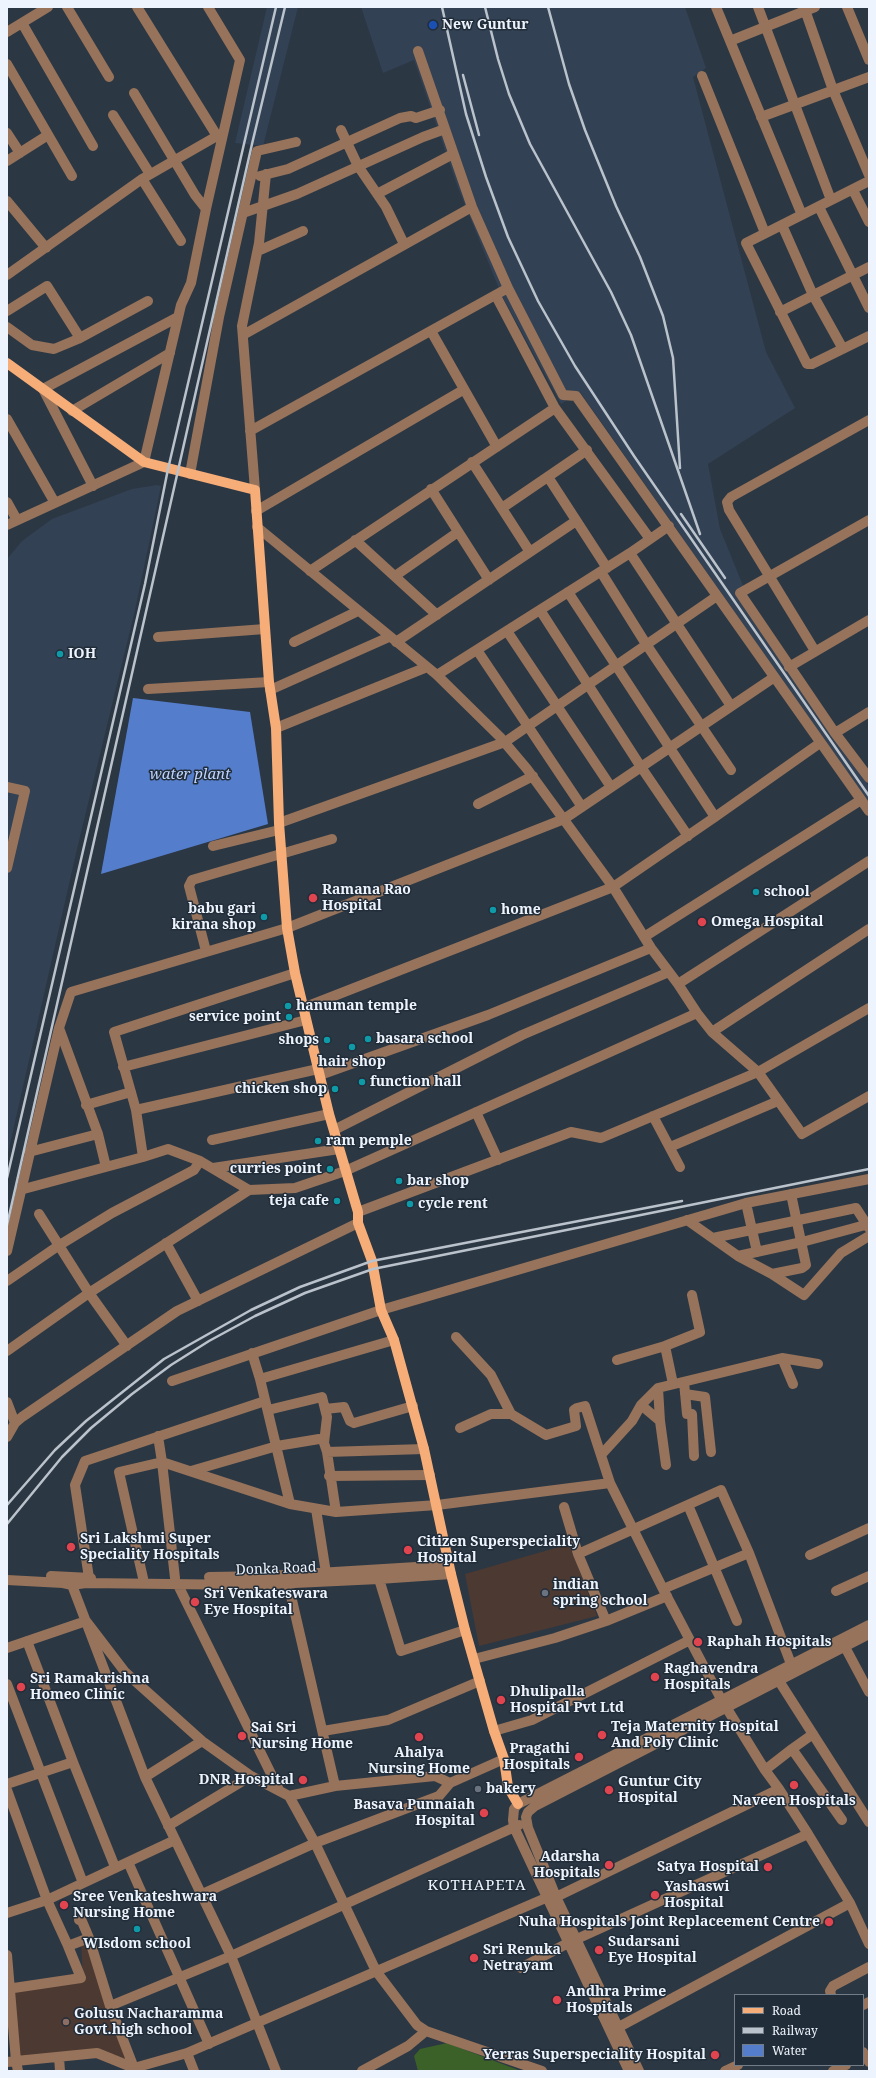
<!DOCTYPE html>
<html>
<head>
<meta charset="utf-8">
<style>
  body { margin:0 }
  #map { position:relative; width:876px; height:2078px; overflow:hidden; background:#2c3744; font-family:"Noto Serif",serif }
  canvas { display:block }
  .frame { position:absolute; inset:0; border:8px solid #edf4fd; pointer-events:none }
  .legend { position:absolute; left:734px; top:1994px; width:130px; height:72px; box-sizing:border-box; background:#222d3a; border:1px solid #737d88; margin:0; padding:5px 7px; list-style:none; font-size:12px; color:#edf4fd }
  .legend li { display:flex; align-items:center; gap:8px; height:20px }
  .legend b { width:20px; border:1px solid #737d88 }
</style>
</head>
<body>
<div id="map">
<canvas width="876" height="2078"></canvas>
<div class="frame"></div>
<ul class="legend">
<li><b style="height:5px;background:#f6ad78"></b>Road</li>
<li><b style="height:5px;background:#bac2cc"></b>Railway</li>
<li><b style="height:11px;background:#547dcc"></b>Water</li>
</ul>
</div>
<script>
const context = document.querySelector('canvas').getContext('2d');
context.lineJoin = 'round';
function fillPath(path, color) { context.fillStyle = color; context.fill(path, 'evenodd'); }
const poly = rows => new Path2D(rows.map(r => 'M' + r).join(''));
function trace(path, color, width, dash) { context.strokeStyle = color; context.lineWidth = width; context.lineCap = dash ? 'butt' : 'round'; context.setLineDash(dash || []); context.stroke(path); }
function drawText(font, color, halo, rows, align = 'center') {
  context.font = font + ' "Noto Serif",serif'; context.lineWidth = 3; context.setLineDash([]); context.textBaseline = 'middle'; context.strokeStyle = halo; context.fillStyle = color; for (const [text, x, y, turn = 0] of rows) {
    context.save(); context.translate(x, y); context.rotate((+turn || 0) * Math.PI / 180); context.textAlign = isNaN(turn) ? turn : align; if (halo) context.strokeText(text, 0, 0); context.fillText(text, 0, 0); context.restore();
  }
}
fillPath(poly([
  [267,7,298,7,263,146,235,143],
  [361,7,685,7,706,68,693,77,766,352,795,408,708,464,720,529,744,588,737,592,869,786,869,803,580,392,561,404,502,296,458,188,414,60,383,73],
  [157,485,161,486,135,610,77,849,7,1157,7,559,22,541,52,519,132,489]
]), '#324153');
fillPath(poly([
  [569,1544,597,1616,479,1646,465,1574],
  [89,1941,132,2063,97,2053,16,2058,11,1992,83,1979,81,1942]
]), '#4c3931');
fillPath(poly([
  [447,2043,521,2071,418,2071,414,2056,420,2049]
]), '#3b6129');
fillPath(poly([
  [133,698,250,712,268,824,101,874]
]), '#547dcc');
trace(poly([
  [67,7,109,77],
  [716,7,802,215],
  [758,7,831,200],
  [804,7,833,90,869,175],
  [847,7,869,60],
  [22,23,93,146],
  [7,32,48,7],
  [730,41,815,7],
  [418,51,472,207,508,288,563,395,576,396,869,811],
  [7,64,72,176],
  [702,76,765,233],
  [113,115,150,174],
  [761,117,869,77],
  [341,130,358,166,386,207,404,244],
  [7,133,20,153],
  [7,161,48,135],
  [260,176,288,169,400,118,411,116,416,118,440,110],
  [142,179,181,241],
  [869,181,746,243,807,364,812,364,869,336],
  [853,190,869,222],
  [377,194,453,154],
  [7,201,46,248],
  [819,207,869,308],
  [206,209,240,60,208,7],
  [243,213,297,194,423,137,445,129],
  [782,225,813,295,843,349],
  [258,251,303,231],
  [7,275,142,179,217,136,137,7],
  [496,296,555,408,650,539],
  [7,311,47,286,80,338],
  [780,312,869,267],
  [7,327,32,345,54,349,78,339,148,301],
  [431,331,497,447],
  [243,335,472,207],
  [72,411,170,353],
  [7,419,55,503],
  [250,431,508,288],
  [472,462,530,552],
  [190,474,219,317,257,151,296,142],
  [548,477,607,568],
  [93,486,43,389,178,317],
  [431,489,489,580],
  [255,490,242,326,259,243,266,174],
  [7,502,17,520],
  [502,508,587,450],
  [256,511,463,390],
  [869,520,740,593,835,733,869,778],
  [7,525,144,462,181,305,191,283,206,209,195,195,134,93],
  [257,527,437,675,500,737,527,769,613,887,651,948,678,984,697,1013,712,1032,758,1072,802,1134,869,1096],
  [355,540,437,615],
  [630,553,731,706],
  [310,571,555,408],
  [601,572,646,644,731,770],
  [395,576,458,532],
  [568,592,715,817],
  [540,610,641,767,688,836],
  [507,631,611,787],
  [158,637,265,629],
  [294,642,358,611],
  [396,642,576,521],
  [477,650,582,807],
  [815,651,729,510,727,502,731,497,869,420],
  [789,667,869,620],
  [437,675,630,553,669,526],
  [148,689,269,682],
  [270,690,389,637],
  [276,728,427,667],
  [835,733,869,712],
  [7,787,25,791,7,868],
  [478,804,533,776],
  [279,823,505,742,717,596],
  [213,846,279,830],
  [644,937,861,800],
  [206,951,189,886,192,880,332,839],
  [295,973,114,1032,136,1110,143,1157,168,1149,200,1161,249,1190,295,1188,345,1171,697,1013],
  [678,984,869,861],
  [303,1008,613,887,715,817,820,743],
  [59,1028,98,1134,106,1167],
  [712,1032,869,929],
  [123,1067,306,1020],
  [320,1075,488,1015,651,948],
  [86,1105,131,1092],
  [136,1110,318,1069],
  [476,1112,498,1160],
  [653,1116,680,1167],
  [334,1130,522,1035,669,972],
  [212,1140,329,1114],
  [670,1147,778,1101],
  [29,1152,98,1134],
  [213,1168,339,1149],
  [20,1190,143,1157],
  [746,1203,757,1252],
  [358,1212,571,1132,601,1138,758,1072,869,1008],
  [39,1214,89,1293,127,1346],
  [687,1220,738,1256,772,1274,804,1295,841,1253,869,1236],
  [713,1238,856,1208,869,1228],
  [166,1243,198,1301],
  [7,1251,59,1028,71,992,287,928,564,819,773,678],
  [738,1256,802,1242,869,1224],
  [772,1274,802,1268,806,1265,791,1194],
  [7,1281,58,1246,112,1213,194,1170,200,1161],
  [456,1337,491,1375,511,1414,546,1435,576,1426,574,1410,577,1408,585,1406,610,1483,663,1589,721,1699,765,1770,779,1789,556,1897],
  [665,1346,673,1384],
  [7,1351,89,1293,249,1190],
  [252,1353,260,1379,394,1340],
  [782,1358,793,1384],
  [617,1360,665,1346,700,1332,692,1295],
  [260,1379,290,1504],
  [172,1381,381,1310,746,1203,869,1179],
  [684,1382,687,1414,692,1414,694,1456],
  [658,1388,660,1421,666,1465],
  [685,1394,705,1397,711,1452],
  [7,1402,15,1423],
  [641,1405,660,1421],
  [325,1409,344,1407,350,1421,354,1423,413,1406],
  [268,1410,322,1397,327,1417,324,1443],
  [460,1428,491,1414,511,1414],
  [158,1436,162,1462,290,1504,336,1512,437,1505,610,1483],
  [7,1437,15,1423,22,1417,177,1311,358,1223],
  [601,1455,632,1421,641,1405,658,1388,782,1358,818,1364],
  [191,1471,277,1446,319,1439,323,1440,327,1452],
  [329,1476,430,1475],
  [688,1505,737,1621],
  [564,1507,578,1554,606,1621],
  [316,1509,326,1573],
  [336,1512,327,1452,424,1449],
  [578,1554,721,1490,749,1553,791,1664],
  [810,1555,869,1528],
  [51,1576,91,1578],
  [209,1577,269,1576,449,1565],
  [89,1578,75,1485,85,1461,265,1401],
  [143,1578,119,1472,162,1462,175,1578],
  [379,1579,401,1651,465,1630],
  [7,1580,63,1583,72,1585,86,1583,252,1585,379,1579,451,1574],
  [177,1583,279,1790],
  [288,1583,335,1786,289,1796],
  [72,1585,145,1777,231,1956,276,2071],
  [663,1589,749,1553],
  [836,1591,869,1576],
  [86,1621,125,1672,202,1741,251,1776,289,1796,315,1843,376,1971,417,2025,426,2031,542,2071],
  [27,1641,73,1762],
  [845,1647,869,1692],
  [7,1648,86,1621],
  [474,1659,555,1638,606,1621,667,1596],
  [779,1681,869,1822],
  [7,1684,83,1883],
  [323,1731,388,1720,480,1681],
  [494,1731,532,1720,690,1640],
  [792,1749,813,1734],
  [765,1770,792,1749,842,1820],
  [145,1777,202,1741],
  [7,1784,73,1762,115,1867],
  [335,1786,435,1776,450,1783],
  [7,1790,47,1900,175,1840],
  [168,1826,251,1776],
  [808,1834,850,1903,869,1944],
  [128,1862,209,2044],
  [200,1895,315,1843,439,1796,450,1783,504,1759],
  [7,1913,47,1900,68,1946,89,1938,110,2006],
  [79,1920,81,1919,89,1938],
  [7,1955,16,2061,97,2053,134,2068,187,2053,548,1897],
  [521,1968,568,1943,808,1834,779,1789],
  [7,1989,81,1978,68,1946],
  [831,1995,830,1991,833,1986,869,1967],
  [863,2005,869,2002],
  [617,2028,850,1903],
  [863,2052,869,2062],
  [187,2053,194,2071],
  [59,2057,60,2071],
  [7,2062,16,2061,18,2071],
  [134,2068,110,2006,231,1956,519,1825],
  [362,2071,408,2046,426,2031],
  [629,2071,514,1827,513,1820,514,1809,518,1804,869,1625],
  [639,2071,556,1897,528,1828,526,1817,528,1812,535,1806,869,1634],
  [725,2071,738,2065],
  [833,2071,846,2065]
]), '#96735a', 10);
trace(poly([
  [7,363,144,462,255,490,269,682,276,728,279,823,287,928,295,973,329,1114,358,1212,358,1223,372,1261,381,1310,394,1340,424,1449,451,1574,465,1630,494,1731,504,1759,508,1787,518,1804]
]), '#f6ad78', 10);
trace(poly([
  [442,7,466,114,486,177,508,237,538,301,575,366,634,456,869,796],
  [485,7,498,59,509,94,530,144,611,292,631,335,700,534],
  [548,7,569,84,585,130,616,206,640,257,663,316,673,358,680,468],
  [463,75,479,135],
  [681,514,725,578],
  [7,1178,145,584,168,469,276,7],
  [7,1225,252,144,285,7],
  [7,1505,55,1450,86,1421,164,1359,251,1310,300,1287,372,1261,682,1201],
  [7,1524,62,1457,91,1428,132,1394,171,1365,209,1341,255,1316,305,1293,373,1269,869,1169]
]), '#bac2cc', 2.5);
for (const [x, y, r, color] of [
  [433,25,5,"#1a4fb4"],
  [60,654,4,"#0f9aa8"],
  [756,892,4,"#0f9aa8"],
  [313,898,5,"#e0444e"],
  [493,910,4,"#0f9aa8"],
  [264,917,4,"#0f9aa8"],
  [702,922,5,"#e0444e"],
  [288,1006,4,"#0f9aa8"],
  [289,1017,4,"#0f9aa8"],
  [368,1039,4,"#0f9aa8"],
  [327,1040,4,"#0f9aa8"],
  [352,1047,4,"#0f9aa8"],
  [362,1082,4,"#0f9aa8"],
  [335,1089,4,"#0f9aa8"],
  [318,1141,4,"#0f9aa8"],
  [330,1169,4,"#0f9aa8"],
  [399,1181,4,"#0f9aa8"],
  [337,1201,4,"#0f9aa8"],
  [410,1204,4,"#0f9aa8"],
  [71,1547,5,"#e0444e"],
  [408,1550,5,"#e0444e"],
  [545,1593,4,"#6b7280"],
  [195,1602,5,"#e0444e"],
  [698,1642,5,"#e0444e"],
  [655,1677,5,"#e0444e"],
  [21,1687,5,"#e0444e"],
  [501,1700,5,"#e0444e"],
  [602,1735,5,"#e0444e"],
  [242,1736,5,"#e0444e"],
  [419,1737,5,"#e0444e"],
  [579,1757,5,"#e0444e"],
  [303,1780,5,"#e0444e"],
  [794,1785,5,"#e0444e"],
  [478,1789,4,"#6b7280"],
  [609,1790,5,"#e0444e"],
  [484,1813,5,"#e0444e"],
  [609,1865,5,"#e0444e"],
  [768,1867,5,"#e0444e"],
  [655,1895,5,"#e0444e"],
  [64,1905,5,"#e0444e"],
  [829,1922,5,"#e0444e"],
  [137,1929,4,"#0f9aa8"],
  [599,1950,5,"#e0444e"],
  [474,1958,5,"#e0444e"],
  [557,2000,5,"#e0444e"],
  [66,2022,4,"#8d6e63"],
  [715,2055,5,"#e0444e"]
]) { const dot = new Path2D(); dot.arc(x, y, r, 0, 2 * Math.PI); context.fillStyle = color; context.fill(dot); trace(dot, '#222d3a', 1.5); }
drawText('bold 14px', '#edf4fd', '#222d3a', [
  ["New Guntur",442,25],
  ["IOH",68,654],
  ["Ramana Rao",322,890],
  ["Hospital",322,906],
  ["school",764,892],
  ["babu gari",256,909,"right"],
  ["kirana shop",256,925,"right"],
  ["home",501,910],
  ["Omega Hospital",711,922],
  ["hanuman temple",296,1006],
  ["service point",281,1017,"right"],
  ["basara school",376,1039],
  ["shops",319,1040,"right"],
  ["hair shop",352,1062,"center"],
  ["function hall",370,1082],
  ["chicken shop",327,1089,"right"],
  ["ram pemple",326,1141],
  ["curries point",322,1169,"right"],
  ["bar shop",407,1181],
  ["teja cafe",329,1201,"right"],
  ["cycle rent",418,1204],
  ["Sri Lakshmi Super",80,1539],
  ["Speciality Hospitals",80,1555],
  ["Citizen Superspeciality",417,1542],
  ["Hospital",417,1558],
  ["indian",553,1585],
  ["spring school",553,1601],
  ["Sri Venkateswara",204,1594],
  ["Eye Hospital",204,1610],
  ["Raphah Hospitals",707,1642],
  ["Raghavendra",664,1669],
  ["Hospitals",664,1685],
  ["Sri Ramakrishna",30,1679],
  ["Homeo Clinic",30,1695],
  ["Dhulipalla",510,1692],
  ["Hospital Pvt Ltd",510,1708],
  ["Teja Maternity Hospital",611,1727],
  ["And Poly Clinic",611,1743],
  ["Sai Sri",251,1728],
  ["Nursing Home",251,1744],
  ["Pragathi",570,1749,"right"],
  ["Hospitals",570,1765,"right"],
  ["Ahalya",419,1753,"center"],
  ["Nursing Home",419,1769,"center"],
  ["DNR Hospital",294,1780,"right"],
  ["Guntur City",618,1782],
  ["Hospital",618,1798],
  ["bakery",486,1789],
  ["Naveen Hospitals",794,1801,"center"],
  ["Basava Punnaiah",475,1805,"right"],
  ["Hospital",475,1821,"right"],
  ["Adarsha",600,1857,"right"],
  ["Hospitals",600,1873,"right"],
  ["Satya Hospital",759,1867,"right"],
  ["Yashaswi",664,1887],
  ["Hospital",664,1903],
  ["Sree Venkateshwara",73,1897],
  ["Nursing Home",73,1913],
  ["Nuha Hospitals Joint Replaceement Centre",820,1922,"right"],
  ["Sudarsani",608,1942],
  ["Eye Hospital",608,1958],
  ["WIsdom school",137,1944,"center"],
  ["Sri Renuka",483,1950],
  ["Netrayam",483,1966],
  ["Andhra Prime",566,1992],
  ["Hospitals",566,2008],
  ["Golusu Nacharamma",74,2014],
  ["Govt.high school",74,2030],
  ["Yerras Superspeciality Hospital",706,2055,"right"]
], 'left');
drawText('14px', '#edf4fd', '#222d3a', [
  ["Donka Road",276,1569,-2]
]);
drawText('italic 15px', '#bdd4fe', '#222d3a', [
  ["water plant",190,775]
]);
context.letterSpacing = '1px';
drawText('15px', '#edf4fd', '#222d3a', [
  ["KOTHAPETA",477,1886]
]);
context.letterSpacing = '0px';
</script>
</body>
</html>
